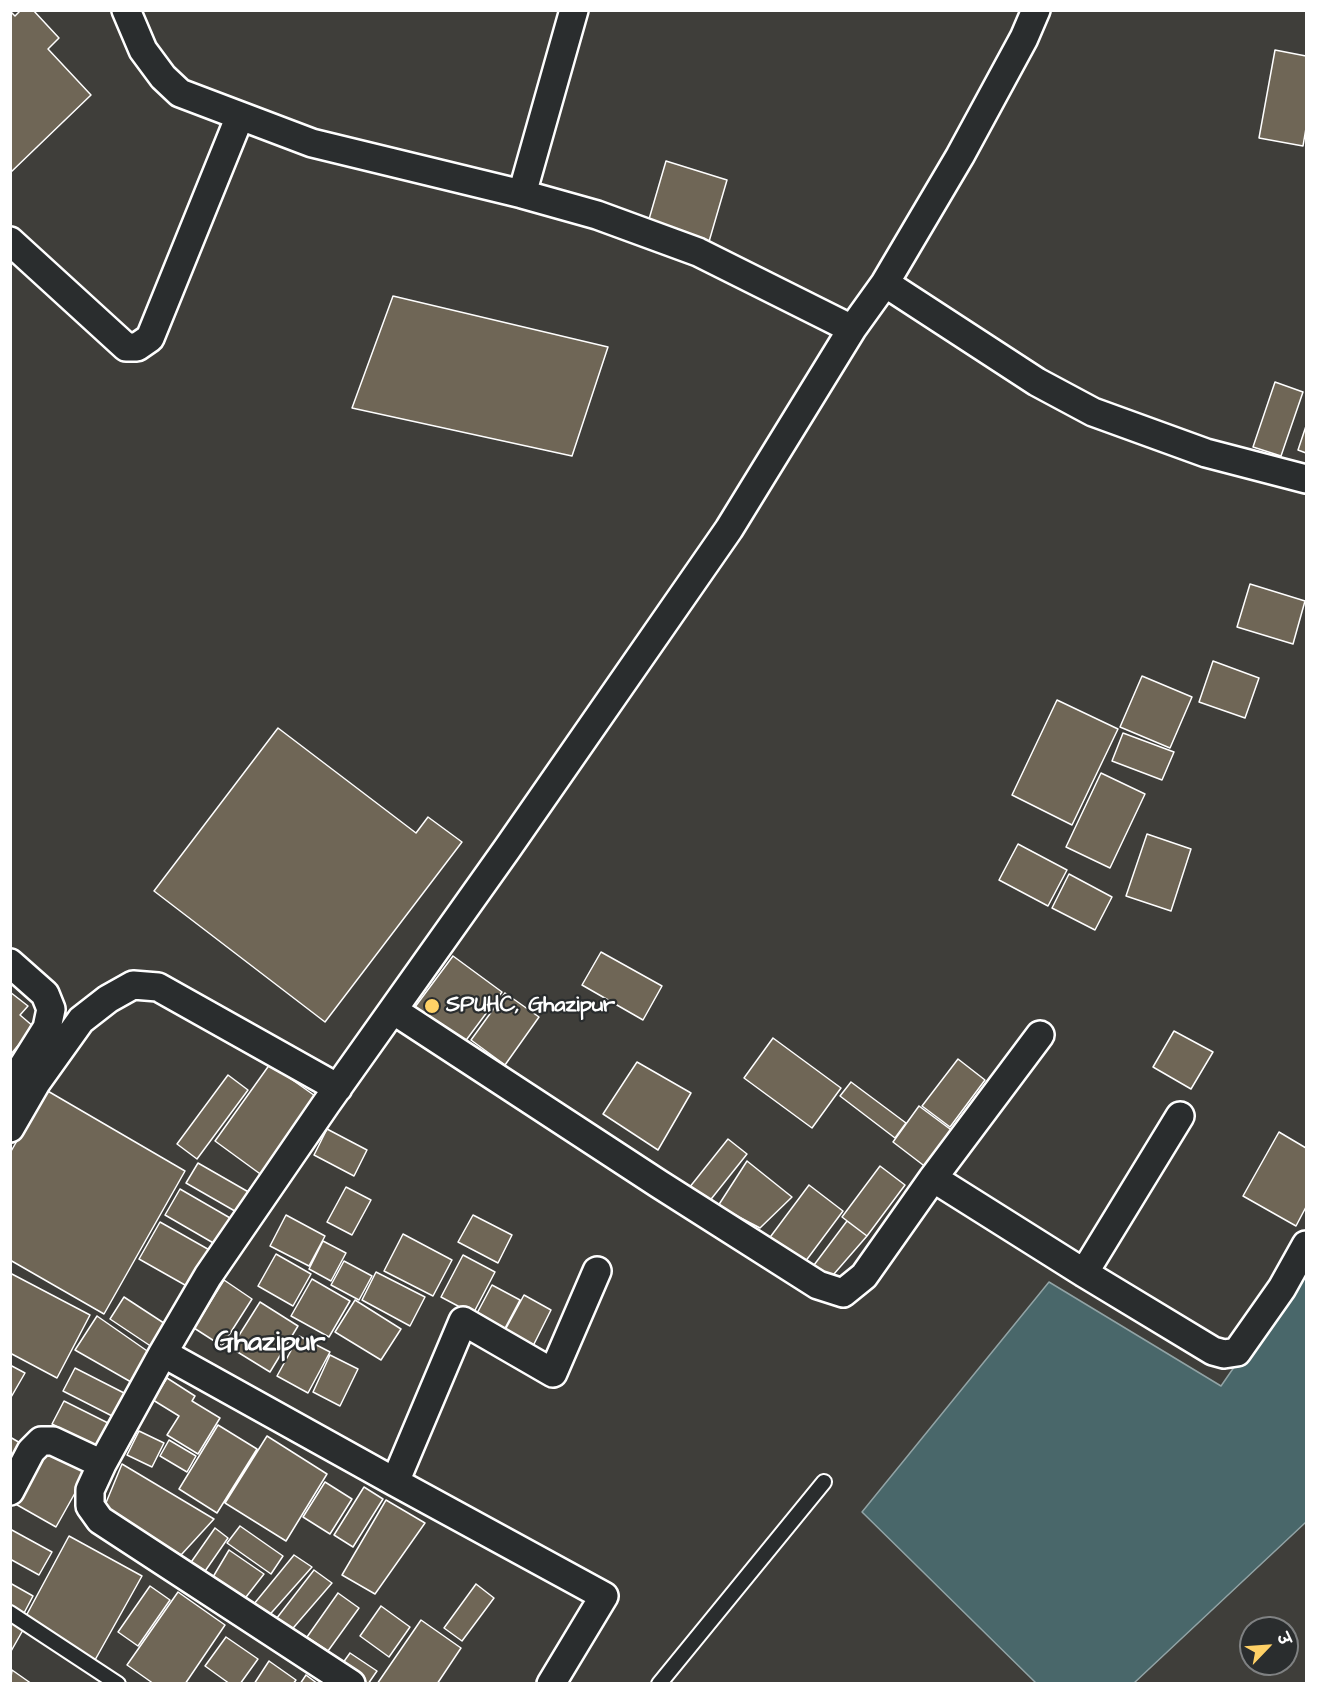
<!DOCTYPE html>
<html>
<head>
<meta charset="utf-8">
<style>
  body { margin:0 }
  #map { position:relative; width:1317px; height:1694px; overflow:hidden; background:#3f3e3a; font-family:"Architects Daughter","Playpen Sans Deva",sans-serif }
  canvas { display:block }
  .frame { position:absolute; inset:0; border:12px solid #fff; pointer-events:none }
  .north { position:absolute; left:1239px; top:1616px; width:60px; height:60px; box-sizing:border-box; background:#2a2d2e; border:2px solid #7f8182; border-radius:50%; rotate:65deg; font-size:16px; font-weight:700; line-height:24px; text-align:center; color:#fff }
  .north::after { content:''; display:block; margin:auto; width:21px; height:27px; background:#ffd166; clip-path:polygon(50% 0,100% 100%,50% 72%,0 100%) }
</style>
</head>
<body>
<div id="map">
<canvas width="1317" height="1694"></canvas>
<div class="frame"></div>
<div class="north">उ</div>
</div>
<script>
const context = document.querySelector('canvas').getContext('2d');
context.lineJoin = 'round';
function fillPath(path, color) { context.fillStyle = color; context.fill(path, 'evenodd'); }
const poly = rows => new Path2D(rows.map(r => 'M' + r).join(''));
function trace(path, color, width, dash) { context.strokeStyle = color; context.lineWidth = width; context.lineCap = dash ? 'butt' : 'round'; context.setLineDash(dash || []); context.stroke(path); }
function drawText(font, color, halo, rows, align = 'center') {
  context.font = font + ' "Architects Daughter",sans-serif'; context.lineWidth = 4.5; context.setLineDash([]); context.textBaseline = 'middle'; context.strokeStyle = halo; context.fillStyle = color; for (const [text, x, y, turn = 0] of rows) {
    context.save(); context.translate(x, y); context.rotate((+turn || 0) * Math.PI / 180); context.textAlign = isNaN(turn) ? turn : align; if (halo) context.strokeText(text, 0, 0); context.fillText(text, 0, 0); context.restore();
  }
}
const water = poly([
  [1306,1263,1306,1522,1134,1683,1036,1683,862,1512,1049,1282,1221,1386,1306,1263]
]);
fillPath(water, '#49676a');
trace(water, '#92a4a6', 1.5);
const building = poly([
  [21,10,33,10,59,38,48,49,91,95,10,173,10,11,15,16,21,10],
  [1275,50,1306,56,1306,128,1303,146,1259,138,1275,50],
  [666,161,727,180,708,245,647,226,666,161],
  [393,296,608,347,572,456,352,408,393,296],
  [1275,382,1303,392,1281,456,1253,447,1275,382],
  [1306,426,1306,453,1298,450,1306,426],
  [1250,584,1305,601,1293,644,1237,627,1250,584],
  [1213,661,1259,678,1245,718,1199,702,1213,661],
  [1142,676,1192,697,1170,748,1120,727,1142,676],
  [1057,700,1118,729,1072,825,1012,795,1057,700],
  [278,728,416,833,428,817,462,842,325,1022,154,891,278,728],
  [1123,733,1174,752,1162,780,1112,761,1123,733],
  [1101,773,1145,794,1110,868,1066,847,1101,773],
  [1147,834,1191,849,1171,911,1126,896,1147,834],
  [1018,844,1067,870,1048,906,999,880,1018,844],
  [1069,874,1112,897,1095,930,1052,908,1069,874],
  [601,952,662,986,643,1020,582,985,601,952],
  [453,956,502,992,464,1043,415,1007,453,956],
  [10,992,28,1006,20,1015,34,1027,10,1055,10,992],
  [505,993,539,1017,505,1065,471,1040,505,993],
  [1174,1031,1213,1052,1191,1089,1153,1067,1174,1031],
  [773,1038,841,1088,812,1128,744,1078,773,1038],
  [958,1059,985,1080,950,1127,922,1106,958,1059],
  [637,1062,691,1093,658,1150,603,1114,637,1062],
  [270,1064,318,1098,263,1176,215,1141,270,1064],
  [228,1075,248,1090,197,1159,177,1144,228,1075],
  [851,1082,906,1123,895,1138,840,1096,851,1082],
  [46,1090,185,1171,104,1314,10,1260,10,1153,46,1090],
  [919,1106,954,1132,927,1168,893,1142,919,1106],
  [327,1129,367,1150,354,1176,314,1155,327,1129],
  [1279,1132,1306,1148,1306,1207,1296,1226,1243,1196,1279,1132],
  [728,1139,747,1154,704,1208,685,1193,728,1139],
  [747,1161,792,1197,760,1228,718,1206,747,1161],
  [198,1163,252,1194,240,1214,186,1183,198,1163],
  [880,1166,905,1185,867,1236,842,1217,880,1166],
  [809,1185,843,1211,802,1266,768,1240,809,1185],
  [346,1187,371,1200,352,1235,327,1222,346,1187],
  [180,1189,237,1222,222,1248,165,1215,180,1189],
  [286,1215,325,1236,309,1266,270,1246,286,1215],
  [473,1215,512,1235,498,1263,458,1242,473,1215],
  [847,1221,867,1236,827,1282,808,1273,847,1221],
  [160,1222,213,1252,192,1289,139,1259,160,1222],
  [403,1234,452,1260,433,1296,384,1271,403,1234],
  [323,1241,346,1253,331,1281,309,1269,323,1241],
  [276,1254,311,1274,293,1306,258,1286,276,1254],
  [463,1255,495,1272,473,1314,441,1297,463,1255],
  [344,1261,372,1276,359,1300,331,1285,344,1261],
  [376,1272,425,1297,410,1326,362,1300,376,1272],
  [10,1273,90,1315,57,1378,10,1353,10,1273],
  [312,1279,350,1301,329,1337,291,1316,312,1279],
  [224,1280,252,1299,222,1346,194,1328,224,1280],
  [492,1285,520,1300,503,1332,475,1317,492,1285],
  [524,1295,551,1310,531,1350,504,1332,524,1295],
  [124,1297,173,1329,158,1351,110,1319,124,1297],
  [355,1300,401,1329,381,1360,335,1332,355,1300],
  [260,1302,298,1326,270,1372,231,1348,260,1302],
  [97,1316,153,1355,138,1386,75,1350,97,1316],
  [299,1336,330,1352,308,1393,277,1376,299,1336],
  [330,1355,358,1369,340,1406,313,1392,330,1355],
  [10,1365,25,1373,10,1399,10,1365],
  [75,1368,128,1395,116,1418,63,1391,75,1368],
  [167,1378,195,1396,192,1401,220,1418,198,1454,167,1435,179,1416,153,1400,167,1378],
  [64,1401,112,1425,100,1449,52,1424,64,1401],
  [218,1425,257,1449,217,1513,179,1489,218,1425],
  [139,1431,164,1443,152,1467,127,1455,139,1431],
  [267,1436,327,1474,286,1541,225,1503,267,1436],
  [10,1437,27,1447,10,1475,10,1437],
  [169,1440,196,1456,187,1472,160,1456,169,1440],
  [45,1450,89,1468,56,1527,12,1502,45,1450],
  [122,1464,214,1519,181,1555,103,1510,122,1464],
  [325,1482,352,1499,330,1534,303,1517,325,1482],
  [364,1487,383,1499,353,1547,334,1535,364,1487],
  [386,1500,425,1523,375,1594,342,1575,386,1500],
  [240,1526,283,1556,271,1574,227,1543,240,1526],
  [215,1528,228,1538,201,1577,187,1568,215,1528],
  [10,1529,52,1552,39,1575,10,1559,10,1529],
  [69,1536,142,1576,95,1660,26,1616,69,1536],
  [229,1550,264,1574,239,1606,210,1582,229,1550],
  [294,1555,312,1567,265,1620,249,1610,294,1555],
  [314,1570,332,1583,288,1634,273,1623,314,1570],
  [10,1583,33,1596,23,1615,10,1607,10,1583],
  [476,1584,494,1598,462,1641,444,1628,476,1584],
  [150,1586,170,1600,138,1646,118,1632,150,1586],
  [178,1592,225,1625,185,1684,154,1684,127,1665,178,1592],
  [338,1593,359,1608,328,1651,307,1637,338,1593],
  [381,1606,410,1627,389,1657,360,1636,381,1606],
  [421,1620,461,1648,437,1684,377,1684,421,1620],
  [10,1621,23,1630,10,1653,10,1621],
  [226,1637,258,1659,240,1684,230,1684,205,1666,226,1637],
  [350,1653,377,1671,368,1684,363,1684,340,1667,350,1653],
  [269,1661,296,1680,293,1684,254,1684,269,1661],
  [12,1670,32,1684,10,1684,12,1670],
  [306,1675,318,1684,300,1684,306,1675]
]);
fillPath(building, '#6f6656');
trace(building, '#fff', 1.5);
const lane = poly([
  [10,1613,118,1684],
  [659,1684,824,1482]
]);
const street = poly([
  [126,10,143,50,163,77,180,93,312,143,522,194,597,215,698,252,852,329],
  [522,194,574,10],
  [10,241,126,347,137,347,150,338,240,116],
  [885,283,1037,382,1093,412,1206,453,1306,479],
  [10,963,45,994,51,1009,47,1028,10,1087],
  [393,1010,659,1184,818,1285,843,1293,864,1276,933,1178,1040,1035],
  [10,1128,36,1083,81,1020,108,999,133,985,158,987,338,1088],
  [933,1178,1084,1273,1213,1351,1224,1354,1237,1352,1282,1288,1306,1245],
  [1084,1273,1180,1116],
  [163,1353,395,1482,604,1596,551,1684],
  [395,1482,463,1321,553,1373,597,1271],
  [10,1491,31,1451,41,1441,53,1441,102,1464],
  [351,1684,100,1520,90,1506,90,1490,102,1464,163,1353,208,1276,326,1104,507,849,729,529,852,329,885,283,960,156,1024,38,1036,10]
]);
trace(lane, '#fff', 18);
trace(street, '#fff', 32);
trace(lane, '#2a2d2e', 14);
trace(street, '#2a2d2e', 27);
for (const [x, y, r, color] of [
  [432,1006,8,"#ffd166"]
]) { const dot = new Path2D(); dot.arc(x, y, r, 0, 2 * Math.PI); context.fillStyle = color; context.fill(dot); trace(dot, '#2a2d2e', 2); }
drawText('bold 22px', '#fff', '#2a2d2e', [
  ["SPUHC, Ghazipur",446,1006]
], 'left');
drawText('bold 28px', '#fff', '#2a2d2e', [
  ["Ghazipur",270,1344]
]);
</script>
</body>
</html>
